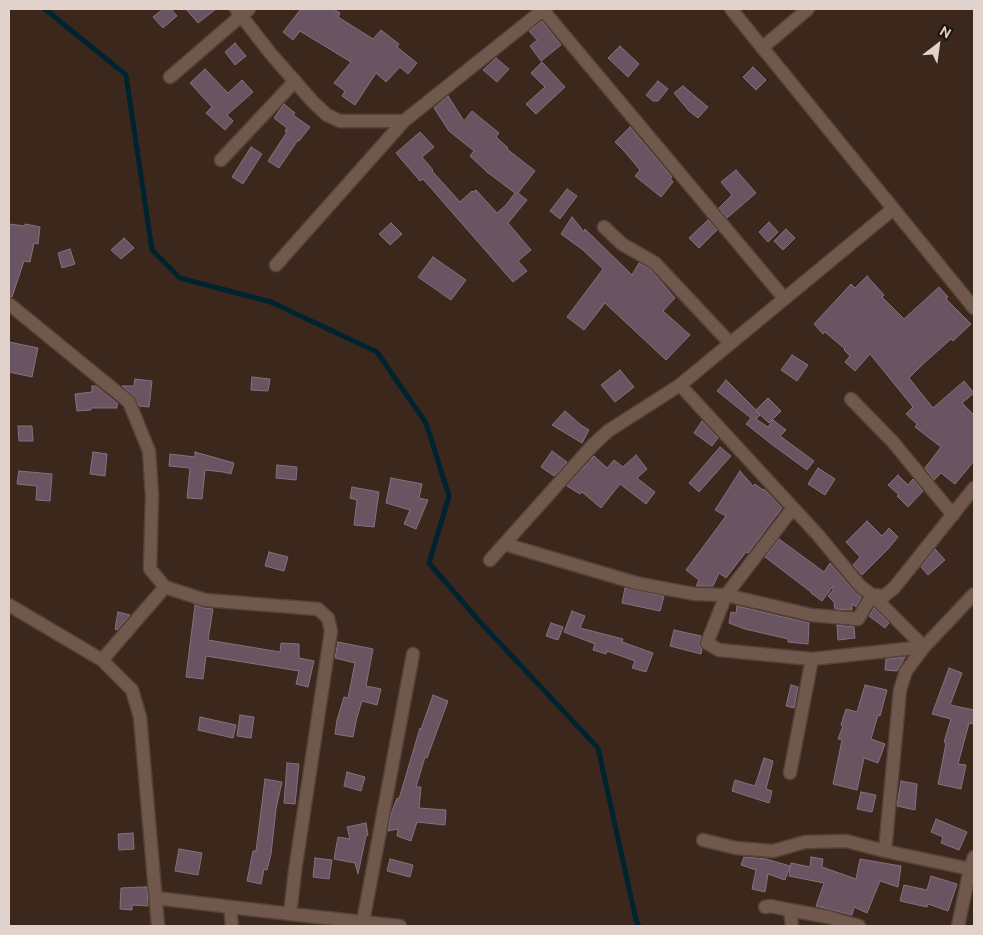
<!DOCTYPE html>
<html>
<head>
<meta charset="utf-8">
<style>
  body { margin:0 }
  #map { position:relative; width:983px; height:935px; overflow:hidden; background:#3c271d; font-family:Ubuntu,sans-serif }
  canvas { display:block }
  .frame { position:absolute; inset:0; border:10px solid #e1d3cc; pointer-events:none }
  .north { position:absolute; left:913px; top:20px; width:50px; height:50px; -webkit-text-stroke:4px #1c130e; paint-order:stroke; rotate:30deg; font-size:14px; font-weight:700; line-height:20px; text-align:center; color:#e1d3cc }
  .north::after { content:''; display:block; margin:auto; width:18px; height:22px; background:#e1d3cc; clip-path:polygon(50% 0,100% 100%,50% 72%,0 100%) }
</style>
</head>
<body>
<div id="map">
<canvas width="983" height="935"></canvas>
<div class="frame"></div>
<div class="north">N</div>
</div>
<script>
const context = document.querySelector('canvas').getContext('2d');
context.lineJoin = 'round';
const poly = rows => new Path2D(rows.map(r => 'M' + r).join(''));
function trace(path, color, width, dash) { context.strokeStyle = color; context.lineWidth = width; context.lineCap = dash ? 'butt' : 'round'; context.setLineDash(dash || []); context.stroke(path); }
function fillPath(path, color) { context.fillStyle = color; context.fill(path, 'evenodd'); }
trace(poly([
  [45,9,126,75,152,250,180,278,271,302,377,352,426,423,449,496,429,563,480,622,598,748,636,920,639,926]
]), '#002330', 5);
const building = poly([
  [163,9,171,9,177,16,163,28,153,17,163,9],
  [186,9,216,9,198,23,186,9],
  [301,9,333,9,340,13,338,17,373,39,381,30,399,44,397,47,417,63,408,74,400,67,386,82,376,73,355,105,342,96,345,91,334,83,351,62,300,31,293,40,283,32,301,9],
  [542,21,561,45,541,61,530,46,537,40,529,31,542,21],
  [235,43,246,56,235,65,225,52,235,43],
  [620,46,639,64,628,77,608,58,620,46],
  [496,58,509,69,497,82,483,70,496,58],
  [542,62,565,87,536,114,526,104,545,87,531,73,542,62],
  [753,67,766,80,756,90,743,77,753,67],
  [205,69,228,93,242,80,253,92,227,115,233,121,225,130,206,113,212,107,190,83,205,69],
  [658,81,668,89,658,101,653,101,646,95,658,81],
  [683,86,708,107,698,118,689,111,674,93,683,86],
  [448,96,464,121,472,111,499,133,496,137,508,148,507,149,535,171,518,193,527,200,508,223,531,250,518,261,527,271,513,282,423,179,420,181,396,153,420,132,434,147,422,157,433,170,432,171,460,202,472,191,473,192,476,190,497,213,506,205,515,193,487,172,470,156,474,151,449,131,434,108,448,96],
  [284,104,295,113,293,115,310,127,299,141,298,140,279,168,268,161,287,132,285,131,287,128,274,118,284,104],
  [630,127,672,177,670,178,673,182,661,197,635,176,640,170,625,152,615,142,630,127],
  [251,147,262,154,243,184,232,177,251,147],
  [736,170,756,193,727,218,719,208,732,195,721,182,736,170],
  [567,189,577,196,560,219,550,211,567,189],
  [572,217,584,232,585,229,632,275,639,263,650,269,675,298,663,311,690,335,666,360,605,303,584,330,567,317,603,269,583,250,561,234,572,217],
  [708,220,717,230,699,248,689,238,708,220],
  [769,222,778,232,768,242,759,232,769,222],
  [391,223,402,234,390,245,379,234,391,223],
  [9,224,25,226,25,224,40,227,38,244,34,243,30,262,24,261,12,297,9,296,9,224],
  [786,229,795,238,783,250,774,241,786,229],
  [124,238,134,248,121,259,111,250,124,238],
  [70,249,75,264,62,268,58,253,70,249],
  [433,257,466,280,451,300,418,277,433,257],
  [867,276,884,295,882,297,904,319,939,287,948,297,946,299,971,324,953,341,951,339,923,364,909,378,933,408,964,381,974,393,962,403,974,415,974,461,955,484,941,473,934,480,925,468,941,447,915,427,917,424,906,414,913,407,870,354,855,371,845,362,850,356,844,350,845,349,825,332,823,334,814,324,851,284,855,288,867,276],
  [9,342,38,348,32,377,9,372,9,342],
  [792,355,808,365,797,381,781,370,792,355],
  [620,370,634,387,615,402,601,385,620,370],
  [252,377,270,379,268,391,251,390,252,377],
  [135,379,152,381,149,407,139,406,134,396,122,386,134,386,135,379],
  [726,380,756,410,768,398,781,411,769,423,756,411,760,415,756,419,768,427,773,420,786,430,780,436,814,461,807,470,774,446,746,424,751,418,717,391,726,380],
  [92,386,96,386,118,404,117,404,117,408,91,408,91,410,77,411,75,394,92,392,92,386],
  [565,411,581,425,589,430,582,443,552,425,565,411],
  [702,421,718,438,712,446,694,433,702,421],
  [18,426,32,426,33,441,19,441,18,426],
  [720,447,731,456,699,492,689,483,720,447],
  [552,451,567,462,554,476,541,467,552,451],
  [93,452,107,454,105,476,90,474,93,452],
  [195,452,234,463,231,474,223,472,205,470,202,499,187,498,190,468,169,466,170,454,195,457,195,452],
  [636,455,647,469,637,478,655,492,646,504,620,484,601,508,582,492,580,494,567,486,594,456,607,468,614,460,623,467,636,455],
  [277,465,297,467,296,480,276,478,277,465],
  [818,468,835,479,825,495,808,484,818,468],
  [19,471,52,474,50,501,36,500,37,486,17,484,19,471],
  [740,471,753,486,755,484,763,490,764,489,782,508,748,553,746,552,726,578,719,573,713,586,696,586,699,580,686,570,726,516,715,510,740,471],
  [898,475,908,485,913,479,923,491,908,507,897,496,899,495,888,485,898,475],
  [391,478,422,484,419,498,428,500,416,529,404,524,410,510,386,503,391,478],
  [352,487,379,492,374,527,354,525,357,500,350,498,352,487],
  [867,521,882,536,889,528,898,537,889,548,862,575,853,565,860,557,846,542,867,521],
  [779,539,824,572,830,563,854,591,861,597,856,607,852,604,852,610,835,609,834,602,828,596,833,590,833,586,822,601,811,593,811,592,765,557,779,539],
  [935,549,945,560,928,575,921,567,935,549],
  [269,552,288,557,284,571,265,566,269,552],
  [625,588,664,596,660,611,622,603,625,588],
  [195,605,204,608,213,609,208,640,280,652,281,643,299,644,299,658,314,661,308,687,296,684,299,671,206,656,203,679,186,677,195,605],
  [737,606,809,623,808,644,788,642,788,639,745,629,729,623,731,612,736,613,737,606],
  [874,608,889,623,885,628,869,616,874,608],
  [572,611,585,616,580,628,623,639,622,642,653,653,646,672,632,668,635,661,607,651,606,654,593,650,595,644,564,632,572,611],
  [118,612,130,615,117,630,115,629,118,612],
  [551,623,563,627,558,640,546,636,551,623],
  [837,625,854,627,855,638,838,640,837,625],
  [674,630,701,636,699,643,702,650,701,654,670,646,674,630],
  [338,642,373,649,366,686,381,689,377,705,362,701,357,717,353,737,335,734,337,720,344,697,348,698,355,663,335,658,338,642],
  [905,657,897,671,885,670,886,659,905,657],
  [949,668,962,673,950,705,974,710,974,724,969,723,958,764,966,765,961,789,938,784,946,743,944,742,951,719,932,714,949,668],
  [791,685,798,687,794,708,786,706,791,685],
  [865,685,887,690,880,716,878,715,871,739,885,744,878,763,864,758,857,790,833,784,842,740,838,739,843,726,841,725,846,709,857,712,865,685],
  [433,695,448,701,427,758,425,757,416,787,421,787,419,808,446,810,445,825,417,822,411,841,397,836,398,829,388,831,391,814,397,798,399,799,420,728,421,729,433,695],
  [240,715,254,717,251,738,237,736,240,715],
  [200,717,236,725,233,738,198,730,200,717],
  [764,758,773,761,766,789,772,791,769,803,732,791,735,780,755,786,764,758],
  [287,763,299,764,295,804,284,803,287,763],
  [347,772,365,777,361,791,344,786,347,772],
  [265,779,282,782,276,809,271,854,267,870,264,869,261,884,247,881,253,851,256,851,265,779],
  [901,781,917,784,915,810,897,806,901,781],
  [861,792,876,795,872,812,857,809,861,792],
  [936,819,967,832,959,850,941,843,943,837,931,832,936,819],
  [366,823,368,835,366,836,358,874,355,863,334,859,338,837,350,839,347,827,366,823],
  [133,833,134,849,119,850,118,834,133,833],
  [179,849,202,853,198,875,175,871,179,849],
  [744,857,766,859,790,866,785,880,768,874,765,892,752,889,756,870,741,865,744,857],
  [811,857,823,859,822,867,856,879,860,859,901,866,898,887,880,881,867,913,854,907,852,915,816,906,824,883,789,876,791,863,810,867,811,857],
  [315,858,332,860,329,879,313,877,315,858],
  [390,859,413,865,410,877,387,871,390,859],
  [931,876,957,884,948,911,928,904,927,907,900,901,904,885,927,890,931,876],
  [145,887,147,887,148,906,132,905,132,910,120,909,121,888,145,887]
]);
fillPath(building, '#6a5462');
trace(building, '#87707f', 1);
const street = poly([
  [236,9,271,54,313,102,327,115,340,121,404,121],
  [542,9,784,298],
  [731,9,974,308],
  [762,48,808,9],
  [170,77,249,9],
  [221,160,295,81],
  [604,227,622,244,655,263,730,343],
  [276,265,404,121,543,10],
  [9,304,129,402,149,451,152,496,150,569,165,587,205,600,318,609,328,618,331,631,295,871,290,914],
  [680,385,818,535,860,586,872,595,884,596,894,588,974,488],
  [851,399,893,442,953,515],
  [793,508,726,595,707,643,719,650,812,659,924,647],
  [504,544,636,583,694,594,726,595,811,615,858,619,872,595,924,647],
  [490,560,592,446,608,431,680,385,893,209],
  [9,605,102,660,132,690,140,717,158,926],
  [102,660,165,587],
  [790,773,812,659],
  [703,840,736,848,773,851,805,842,846,841,885,851,970,869],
  [885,851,900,690,906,671,924,647,974,594],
  [156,898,290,914,400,926],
  [230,907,232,926],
  [765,907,770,906,790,910,792,926],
  [790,910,828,917,859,926],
  [363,922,413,654],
  [958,926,970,869,974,857]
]);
trace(street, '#544339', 15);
trace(street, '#70584c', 12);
</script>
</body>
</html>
